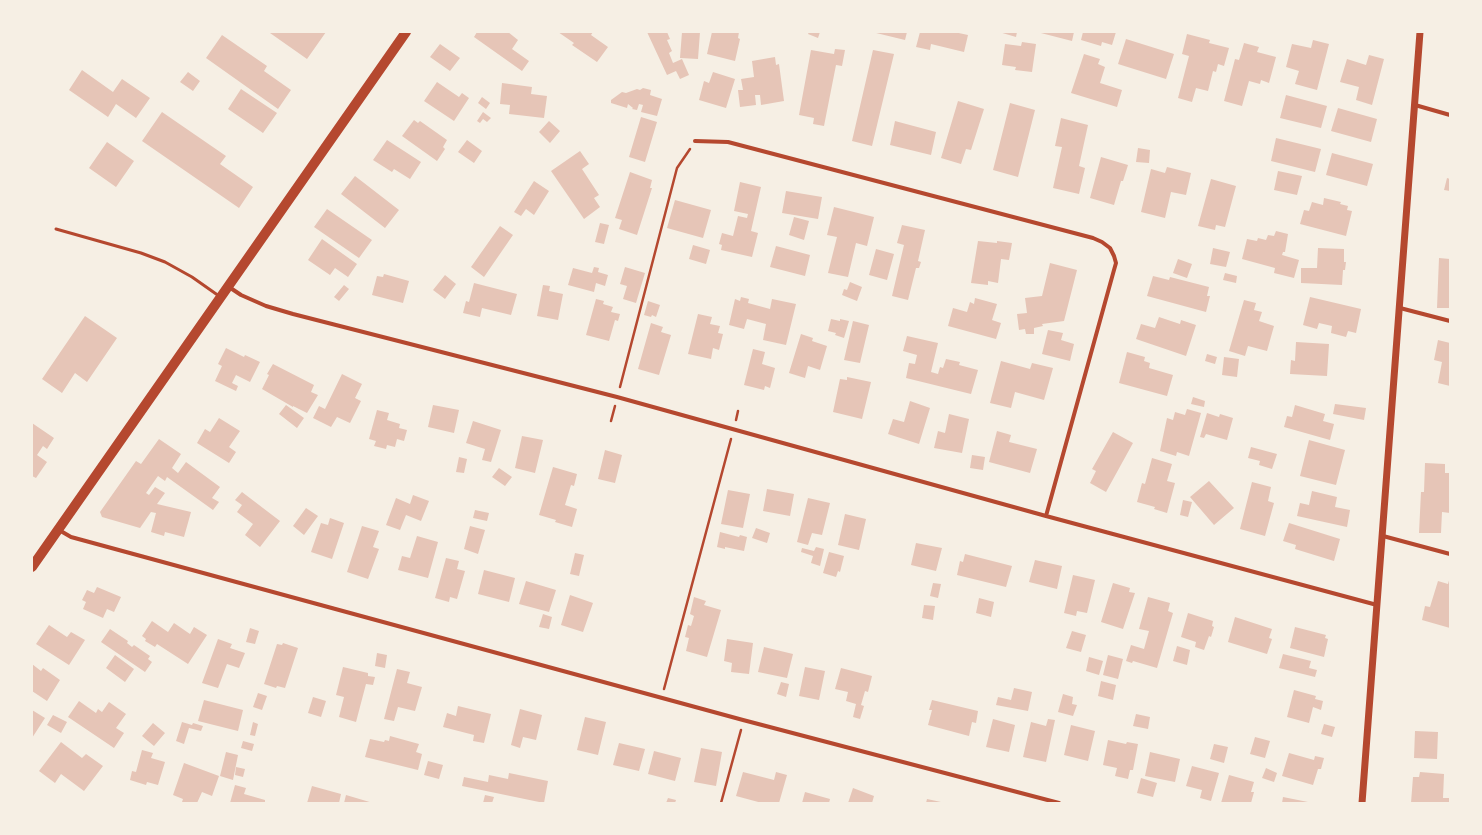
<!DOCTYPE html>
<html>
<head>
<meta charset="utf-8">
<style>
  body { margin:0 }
  #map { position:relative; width:1482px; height:835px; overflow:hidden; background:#f6efe4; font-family:Roboto,sans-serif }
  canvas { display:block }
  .frame { position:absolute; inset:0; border:33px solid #f6efe4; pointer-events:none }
</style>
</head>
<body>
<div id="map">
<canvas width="1482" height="835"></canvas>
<div class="frame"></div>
</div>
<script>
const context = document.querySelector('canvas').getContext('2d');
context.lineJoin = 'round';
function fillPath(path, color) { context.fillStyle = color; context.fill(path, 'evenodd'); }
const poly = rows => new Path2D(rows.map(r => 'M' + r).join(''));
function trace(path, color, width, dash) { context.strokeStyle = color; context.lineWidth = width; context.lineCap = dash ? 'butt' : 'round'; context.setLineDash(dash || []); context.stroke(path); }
fillPath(poly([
  [271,32,326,32,307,59,270,33],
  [477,32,508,32,518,40,512,49,529,61,522,71,474,37],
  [558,32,593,32,591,35,608,47,597,62,572,45,574,43],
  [647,32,667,32,670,39,667,40,672,51,669,53,673,63,682,59,689,75,680,79,676,71,667,75],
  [682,32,700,32,698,59,680,58],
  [712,32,739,32,738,38,740,39,735,61,707,54],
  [809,32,820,32,818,38,808,34],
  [872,32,907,32,905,40],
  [920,32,954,32,968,35,964,52,931,44,930,50,916,47],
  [999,32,1017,32,1016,37],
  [1037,32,1074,32,1072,41],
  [1083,32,1116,32,1112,45,1102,42,1101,46,1081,40],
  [1187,34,1210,40,1209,43,1229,48,1224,66,1218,64,1216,72,1213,71,1208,91,1196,88,1192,102,1178,98,1189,56,1182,54],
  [222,35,267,66,264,71,291,90,278,109,206,58],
  [1126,39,1174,54,1166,79,1118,64],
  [1313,40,1329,44,1317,90,1295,84,1299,71,1286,67,1292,44,1311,48],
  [1022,42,1036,44,1032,72,1015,70,1016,67,1002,65,1005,44,1021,46],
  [1244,43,1259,47,1257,52,1276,57,1269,83,1261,80,1260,84,1249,81,1242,106,1224,101,1235,59,1239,60],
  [440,44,460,58,450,71,430,57],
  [835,49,845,50,842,66,836,65,824,126,813,124,814,118,799,115,811,50,834,54],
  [873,50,894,54,872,146,852,141],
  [1084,54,1100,59,1098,64,1105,67,1100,83,1122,90,1117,107,1071,93],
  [1369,55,1384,59,1372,105,1356,100,1359,87,1340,82,1347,59,1366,65],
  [775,57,776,65,779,64,784,101,761,105,760,95,755,95,756,105,740,107,738,90,743,90,741,79,754,77,752,61],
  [82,70,113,92,122,79,150,98,136,118,116,104,108,117,69,90],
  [188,72,200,81,193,91,180,82],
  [713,72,735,79,726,108,699,100,704,81,709,83],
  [437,82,459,97,462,93,469,98,454,121,424,101],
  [502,83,532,87,531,94,547,96,544,118,509,114,510,105,500,104],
  [643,88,651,90,650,95,662,99,657,116,641,112,643,105,639,104,637,110,632,109,633,108,628,104,627,108,611,103,611,100,622,92,626,93,637,89,640,90],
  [241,89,277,113,263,133,228,109],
  [1286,95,1327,106,1321,128,1280,118],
  [482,97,490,103,486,109,478,103],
  [958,101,984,109,971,150,966,149,961,164,941,158],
  [1010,103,1035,110,1018,177,993,170],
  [1338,108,1377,119,1371,142,1331,131],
  [162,112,226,156,220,164,253,187,239,208,142,141],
  [483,112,491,118,487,122,483,119,480,123,477,121],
  [641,117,657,122,645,162,629,157],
  [1061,118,1088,125,1079,166,1085,168,1079,194,1053,188,1062,147,1055,146],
  [414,120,418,123,420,121,447,140,443,147,445,149,437,161,402,136],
  [549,121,560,131,550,143,539,132],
  [895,121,936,132,931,155,890,145],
  [1276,138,1321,149,1315,172,1271,161],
  [387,140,421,162,410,179,394,169,392,172,373,160],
  [467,140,482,151,474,163,458,152],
  [107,142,134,161,116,187,89,168],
  [1138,148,1150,150,1149,163,1136,162],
  [580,151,589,164,582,169,599,195,594,198,600,207,584,219,551,171],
  [1332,153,1373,164,1367,186,1326,175],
  [1101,157,1128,165,1123,181,1121,181,1114,205,1090,198],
  [1167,167,1191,173,1186,195,1171,192,1165,218,1141,212,1151,169,1165,173],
  [1278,171,1302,176,1297,195,1274,190],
  [630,172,652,180,650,188,652,188,637,235,619,229,622,220,615,218],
  [355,176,399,210,385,228,341,194],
  [1447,178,1450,179,1450,191,1444,190],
  [1211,179,1236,186,1225,227,1216,225,1215,230,1198,226],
  [534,181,549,191,534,215,526,209,521,216,514,212],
  [740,182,761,187,751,231,758,233,752,257,721,250,722,245,719,244,722,233,733,236,738,216,747,218,748,214,734,211],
  [786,191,822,197,818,219,782,213],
  [1324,198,1341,202,1340,204,1348,206,1347,210,1352,211,1346,236,1300,224,1304,210,1309,211,1312,202,1323,205],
  [675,200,711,210,703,238,667,228],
  [834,207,874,217,867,246,856,243,848,277,828,273,837,237,827,235],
  [327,209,372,240,359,258,314,227],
  [794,217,809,221,804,240,789,235],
  [600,223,609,225,604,244,595,242],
  [902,225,925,230,918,261,921,262,919,268,916,268,908,300,892,296,904,245,897,243],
  [500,226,513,235,484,277,471,267],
  [1276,231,1288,234,1285,252,1283,252,1282,255,1299,260,1294,278,1274,273,1275,268,1242,259,1247,239,1257,241,1258,238,1266,240,1268,235,1274,236],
  [322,239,357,264,348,277,335,268,330,275,308,260],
  [978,241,997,243,997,241,1012,243,1009,260,1001,259,998,283,988,281,988,285,971,283],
  [693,245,710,250,706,264,689,259],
  [776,246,810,255,805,276,770,267],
  [1213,248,1230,252,1226,267,1210,264],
  [1318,248,1344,249,1344,262,1346,262,1345,270,1343,270,1342,285,1301,283,1301,268,1317,268],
  [876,249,894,254,887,280,869,275],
  [1439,258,1450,259,1450,308,1437,308],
  [1178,259,1192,264,1187,278,1173,273],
  [1050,263,1077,270,1064,321,1042,324,1043,326,1034,328,1034,334,1026,334,1025,329,1019,330,1017,314,1027,313,1025,298,1042,296],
  [594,267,599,268,598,272,608,275,605,286,596,283,594,292,568,285,573,268,592,273],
  [625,267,645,273,636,303,623,299,627,286,620,284],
  [1225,273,1237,276,1236,283,1223,280],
  [384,274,409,281,403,303,372,295,377,276,383,277],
  [445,275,456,284,445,299,433,290],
  [1153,276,1169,280,1170,277,1209,287,1207,296,1210,296,1206,312,1147,296],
  [850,282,862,287,857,301,842,295,844,289,847,290],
  [474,283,517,294,511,315,482,308,480,317,463,313,466,301,469,302],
  [344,285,349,289,339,301,334,297],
  [543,285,550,286,549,291,563,294,558,320,537,316],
  [741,297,749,299,748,303,770,309,772,299,796,304,786,345,763,340,766,324,747,319,744,329,729,325,735,299,740,301],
  [1310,297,1361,309,1356,333,1348,331,1346,337,1331,333,1332,326,1319,323,1317,329,1303,325],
  [975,298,997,304,992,320,1001,323,996,339,948,326,953,308,967,312,970,302,974,304],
  [596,299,604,301,603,304,613,307,611,312,620,314,618,321,615,320,609,341,586,335],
  [1244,300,1256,303,1254,310,1262,312,1259,321,1274,326,1267,351,1248,346,1245,356,1229,351],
  [648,301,660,305,656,317,652,315,651,317,644,315],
  [698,314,712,317,710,324,720,326,718,333,723,334,719,350,713,348,711,359,688,354],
  [85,316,117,338,87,382,75,373,62,393,42,379],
  [1159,317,1180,324,1181,320,1196,325,1186,356,1136,339,1141,324,1155,328],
  [831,319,840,321,840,319,849,321,844,338,835,335,836,333,828,331],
  [853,321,869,325,860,363,844,360],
  [651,323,663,327,661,332,671,335,659,375,638,369],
  [1048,330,1063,333,1061,340,1074,344,1070,361,1042,354],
  [801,334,813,338,812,341,827,346,820,370,808,366,805,378,789,373],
  [907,336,938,343,931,372,938,374,940,367,943,368,946,359,960,362,959,365,978,370,971,394,906,378,909,363,915,364,917,355,903,351],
  [1438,340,1450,343,1450,386,1438,383,1442,362,1434,360],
  [1296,342,1329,344,1327,376,1290,374,1291,360,1295,361],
  [226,348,244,357,245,355,260,362,250,382,236,375,232,383,238,386,236,391,215,381,222,366,218,364],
  [753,349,765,352,762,364,775,368,770,388,765,386,764,390,744,385],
  [1127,352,1145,357,1144,361,1150,363,1149,368,1173,375,1167,396,1119,383],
  [1207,354,1217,357,1215,364,1205,361],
  [1224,357,1239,359,1237,377,1222,375],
  [1001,361,1030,369,1032,363,1053,368,1044,400,1015,392,1011,408,990,403],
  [273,364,314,385,311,392,318,395,307,413,293,406,293,407,262,389,269,375,267,374],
  [342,374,362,384,355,398,361,401,350,423,337,417,331,427,313,418,319,406,325,409],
  [847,377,871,382,862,419,833,412,840,379,847,380],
  [1193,397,1205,401,1204,407,1191,404],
  [910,401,930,408,919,444,888,434,893,419,904,422],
  [1335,404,1366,408,1364,420,1333,414],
  [286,405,304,418,297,428,279,414],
  [433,405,459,410,454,433,428,427],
  [1295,405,1325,414,1323,421,1334,424,1330,440,1284,427,1287,416,1292,417],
  [1187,409,1201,413,1189,456,1177,452,1176,456,1160,451,1167,418,1173,420,1175,412,1185,415],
  [377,410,389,413,387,420,400,424,399,428,407,430,404,441,397,439,395,447,387,445,386,449,374,446,376,441,369,439],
  [1207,413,1219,417,1220,414,1233,418,1227,440,1206,434,1204,438,1200,437],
  [949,414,969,419,962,453,934,448,938,431,945,433],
  [219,418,240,431,229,447,236,452,229,463,197,443,205,429,210,432],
  [473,421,501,430,491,462,482,460,485,449,466,443],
  [32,423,54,438,47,449,43,446,37,455,47,462,36,478,32,476],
  [997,431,1011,435,1009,442,1037,449,1030,473,989,462],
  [1113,432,1133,443,1106,492,1090,483,1096,471,1092,469],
  [522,436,543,440,535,473,515,468],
  [159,439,181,454,172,468,178,473,186,462,220,487,212,498,219,502,213,510,167,477,165,481,158,476,146,493,149,495,155,487,165,493,157,504,191,512,184,537,165,532,164,536,151,532,156,513,151,512,140,528,102,517,100,512,136,461,141,464],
  [1309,440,1345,450,1336,485,1300,476],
  [1251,447,1277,454,1272,469,1259,465,1260,461,1248,458],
  [605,450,622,455,615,483,598,479],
  [972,455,985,457,983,470,970,468],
  [459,457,467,459,464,473,456,472],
  [1152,458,1172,464,1167,481,1175,483,1167,513,1154,509,1155,507,1137,502,1142,483,1145,484],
  [1425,463,1445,464,1445,473,1450,473,1450,513,1442,512,1441,533,1419,533,1421,492,1424,492],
  [553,467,577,474,574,486,571,485,565,505,577,509,572,527,555,522,556,520,539,515],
  [499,468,512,477,505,486,492,477],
  [1209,481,1234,508,1214,525,1190,497],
  [1252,482,1271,487,1268,501,1274,503,1265,536,1240,529],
  [767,489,794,494,790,516,763,511],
  [728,490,750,494,743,528,721,524],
  [1312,491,1337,497,1335,507,1350,510,1347,527,1297,516,1300,503,1309,505],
  [242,492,280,521,260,547,245,535,253,524,237,512,242,505,235,500],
  [413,495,429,501,421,521,406,515,400,530,386,525,396,498,410,504],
  [808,498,830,503,822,535,812,533,808,545,797,542],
  [1183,500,1192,502,1188,517,1180,515],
  [306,508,318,516,304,535,293,526],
  [475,510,489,513,487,521,473,518],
  [845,514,866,519,859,550,838,545],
  [330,518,344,523,332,559,311,552,321,523,328,525],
  [1289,523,1340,539,1334,561,1295,549,1296,545,1283,541],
  [362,526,379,531,373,547,379,549,368,579,347,572],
  [470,526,485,530,478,554,464,549],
  [756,528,770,533,767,543,752,538],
  [720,532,739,537,740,535,747,537,744,551,725,547,725,549,717,547],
  [417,536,438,542,428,578,398,570,402,556,410,558],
  [916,543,942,548,936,571,911,565],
  [816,547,824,549,820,566,811,563,813,556,801,552,802,548,814,551],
  [829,552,844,556,840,572,838,571,836,577,823,573],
  [575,553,584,555,579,576,570,574],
  [965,554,1012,566,1006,587,957,575,960,561,963,562],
  [446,558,459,561,457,569,465,571,457,599,450,597,449,602,435,598],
  [1035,560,1062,566,1057,589,1029,582],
  [484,570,515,578,509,602,478,594],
  [1073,575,1095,580,1087,613,1077,611,1076,616,1064,613],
  [1450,577,1450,628,1422,620,1425,606,1430,607,1438,581,1448,584],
  [526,581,556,590,549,612,519,604],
  [933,583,941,584,938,598,930,596],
  [1113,583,1130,588,1129,592,1135,593,1123,629,1101,622],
  [97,587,121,597,114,612,107,609,103,618,83,609,86,602,82,600,87,590,94,593],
  [570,595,593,603,583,632,561,625],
  [694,597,706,601,704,605,721,610,707,657,686,651,689,638,685,637,688,625,691,626,694,616,690,614],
  [1148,597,1170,603,1168,611,1173,613,1157,668,1133,661,1132,663,1126,661,1131,645,1144,649,1149,631,1139,629],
  [979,598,994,602,991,617,976,613],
  [924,605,935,606,933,620,922,618],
  [1188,613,1213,621,1212,626,1214,627,1211,637,1209,636,1204,650,1195,647,1196,642,1181,637],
  [543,614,552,617,549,629,539,627],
  [1235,617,1272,629,1269,638,1272,639,1267,654,1228,642],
  [152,621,168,632,174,623,190,634,194,627,207,635,188,664,157,644,155,647,145,641,146,639,142,636],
  [49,625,67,637,71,632,85,640,69,665,36,644],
  [1295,627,1326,635,1325,638,1328,639,1324,657,1290,648],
  [250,628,259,631,255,644,246,642],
  [110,629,128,641,127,643,132,647,134,645,150,656,148,659,152,662,145,672,101,642],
  [1072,631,1086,635,1081,652,1066,648],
  [218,639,232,644,230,648,245,653,239,668,227,664,218,688,202,683],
  [727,639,753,643,749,674,731,672,732,663,724,661],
  [283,643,298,648,285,688,277,686,276,688,264,684,277,644,282,645],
  [1177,646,1190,650,1187,665,1173,661],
  [764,647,793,654,787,678,758,672],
  [377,653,387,655,385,668,375,666],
  [1283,654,1311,661,1309,668,1317,670,1315,677,1279,668],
  [115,655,134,669,125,682,106,668],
  [1108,655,1123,659,1118,679,1103,675],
  [1089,657,1103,661,1099,675,1086,671],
  [32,664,41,671,43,668,60,680,47,701,32,691],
  [343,667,368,673,368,676,375,677,373,685,366,684,356,722,339,717,344,697,336,695],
  [805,667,825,671,819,700,799,696],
  [841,668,872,676,868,692,865,691,861,705,864,706,860,719,853,717,856,704,846,701,848,692,835,689],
  [397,669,410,672,407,683,422,687,415,711,398,707,394,721,384,719],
  [1101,681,1116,685,1113,700,1098,696],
  [781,682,789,684,786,697,777,694],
  [1014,688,1032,692,1028,711,996,705,998,697,1011,700],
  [1294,690,1316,696,1315,699,1323,701,1321,710,1313,707,1309,723,1287,717],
  [258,693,267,696,262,710,253,707],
  [1063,694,1073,697,1072,704,1077,705,1073,716,1058,712],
  [313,697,326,701,321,717,308,713],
  [204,700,243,710,238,731,198,721],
  [932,700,978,711,976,723,972,722,969,736,928,725,932,710,929,710],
  [79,701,96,713,98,709,102,712,109,702,126,714,116,728,124,733,114,748,68,717],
  [458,706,491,714,484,743,473,741,474,735,443,727,447,713,456,716],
  [520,709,542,715,536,740,523,737,520,748,511,745],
  [32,710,45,718,32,738],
  [1136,714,1150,717,1148,729,1133,726],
  [53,715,67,722,61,733,47,725],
  [585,717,606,722,598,755,577,750],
  [993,719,1015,725,1009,752,986,747],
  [1048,719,1055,720,1046,762,1023,757,1031,722,1046,726],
  [182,722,192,725,193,723,203,726,201,731,189,728,184,744,176,741],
  [253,722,258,724,255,736,250,735],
  [153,723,165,733,154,746,142,736],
  [1324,724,1335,727,1332,737,1321,734],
  [1071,725,1095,731,1088,761,1064,755],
  [1415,731,1438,732,1437,759,1414,758],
  [390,736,419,744,416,752,422,754,418,770,365,757,370,739,384,742,385,740,389,741],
  [1255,737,1270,741,1265,758,1250,754],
  [1108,740,1126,744,1127,742,1138,744,1133,770,1130,770,1128,779,1115,776,1117,768,1103,765],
  [243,741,254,744,252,751,241,748],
  [61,742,82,758,86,754,103,766,84,791,61,774,55,783,39,771],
  [619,743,645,749,639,771,613,765],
  [1214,744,1228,747,1224,763,1210,759],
  [701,748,722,752,716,786,694,782],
  [142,750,153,753,151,758,165,762,158,785,147,782,146,785,130,780,132,771,136,772],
  [654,751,681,758,675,781,648,774],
  [226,752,238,755,233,780,220,776],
  [1150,752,1180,759,1175,782,1145,776],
  [1289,753,1314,760,1315,756,1324,758,1321,769,1318,769,1313,785,1282,776],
  [428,761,443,765,439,779,424,775],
  [184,763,219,776,212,796,202,792,197,803,184,803,182,802,183,799,173,795],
  [1192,766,1219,773,1211,801,1200,798,1202,790,1186,786],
  [236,767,245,769,243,777,235,775],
  [1266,768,1277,773,1274,782,1262,778],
  [743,772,774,780,776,772,787,775,779,803,762,803,736,796],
  [1420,772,1444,774,1443,798,1450,798,1450,803,1411,803,1413,777,1419,777],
  [509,773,548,781,544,803,462,786,464,777,488,782,489,775,508,779],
  [1229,775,1254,782,1251,792,1254,792,1251,803,1221,803],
  [1141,778,1157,783,1153,797,1137,793],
  [235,785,246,788,244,794,265,800,265,803,230,803],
  [312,786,341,794,339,803,307,803],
  [853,788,874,796,872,803,848,803],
  [805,792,830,799,829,803,802,803],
  [346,795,373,803,344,803],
  [485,795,494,797,492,803,483,803],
  [1283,797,1308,802,1308,803,1282,803],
  [668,798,676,800,675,803,666,803],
  [927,799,941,802,941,803,926,803]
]), '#e6c5b7');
trace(poly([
  [620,387,677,168,690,149],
  [736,420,738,411],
  [611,421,615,406],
  [664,689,731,439],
  [721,803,741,730]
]), '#b5482f', 2.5);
trace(poly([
  [56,229,141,253,165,262,192,277,219,296]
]), '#b5482f', 3);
trace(poly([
  [1415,105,1450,115],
  [695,141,728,142,1093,238,1102,242,1110,248,1114,256,1116,263,1114,270,1046,516],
  [229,287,241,295,266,306,293,314,617,397,1046,516,1377,605],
  [1400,308,1450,321],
  [59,530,71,537,743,720,1059,803],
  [1383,536,1450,554]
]), '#b5482f', 4);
trace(poly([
  [1362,803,1420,32]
]), '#b5482f', 7);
trace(poly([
  [32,567,406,32]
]), '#b5482f', 10);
</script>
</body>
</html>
